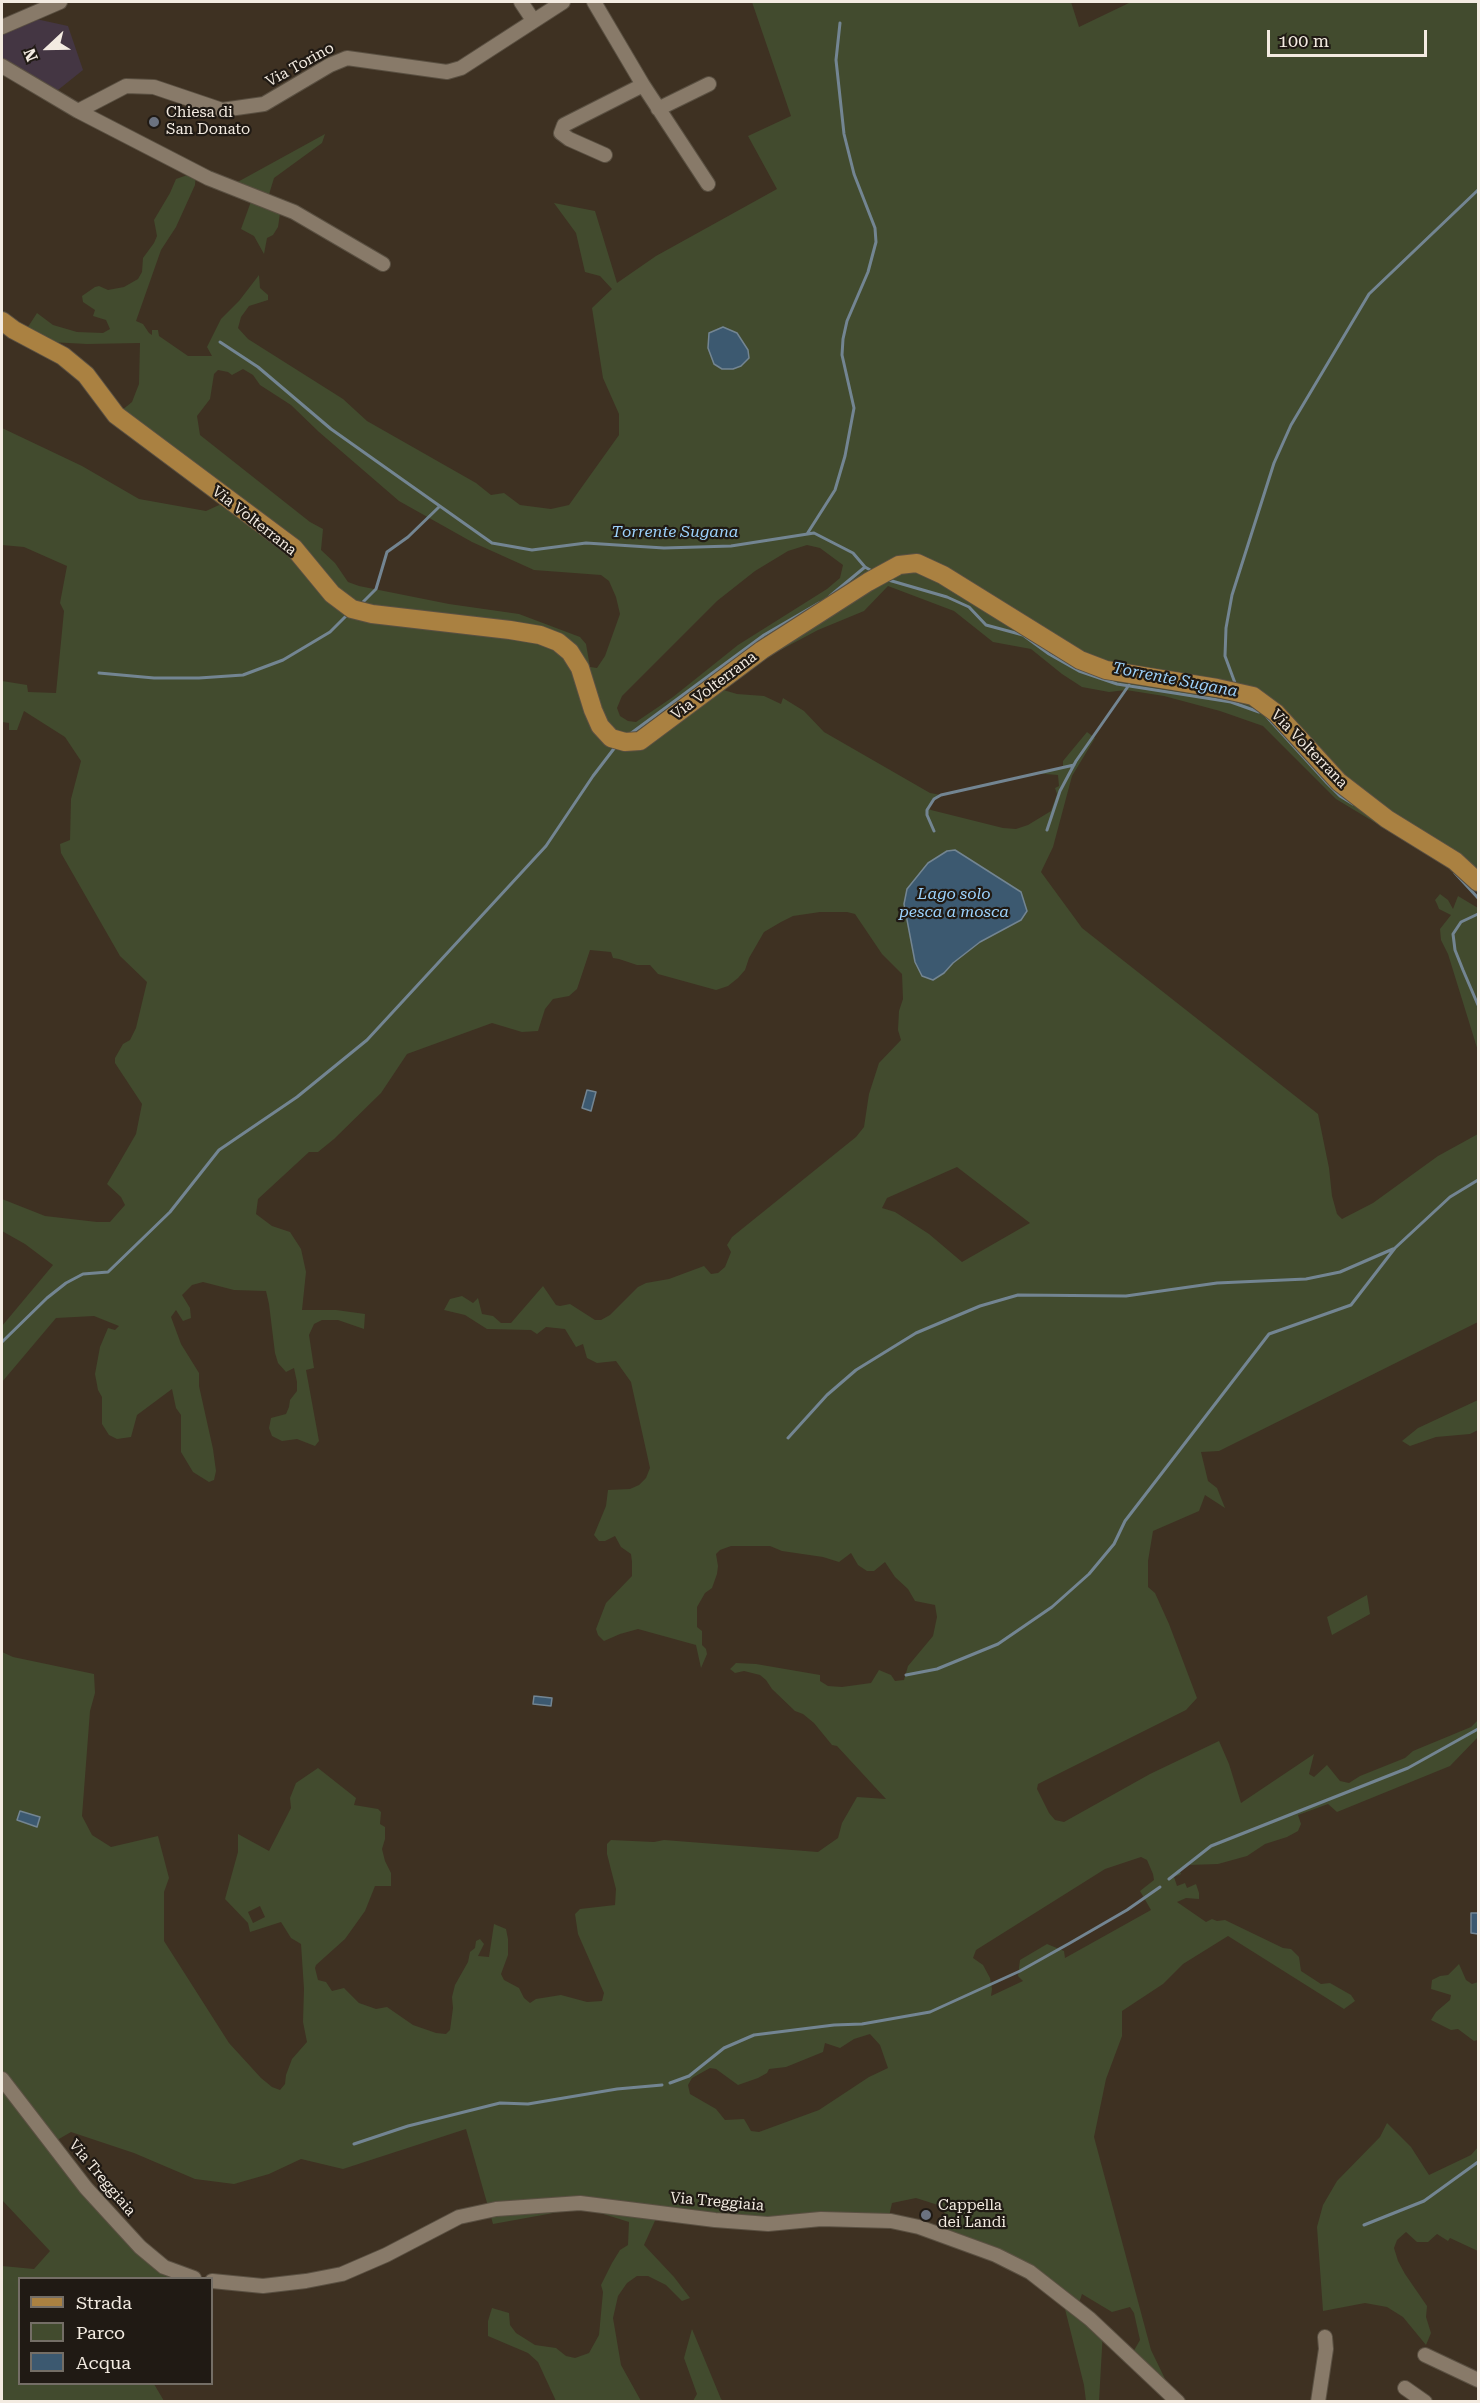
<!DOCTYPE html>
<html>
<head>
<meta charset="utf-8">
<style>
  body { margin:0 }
  #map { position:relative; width:1480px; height:2403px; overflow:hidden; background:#3e3122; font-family:"Roboto Serif",serif }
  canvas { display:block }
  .frame { position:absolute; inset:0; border:3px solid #f3ebe1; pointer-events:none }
  .legend { position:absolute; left:18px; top:2277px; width:195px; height:108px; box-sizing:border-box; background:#201a14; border:2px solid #746e66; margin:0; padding:8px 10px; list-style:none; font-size:18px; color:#f3ebe1 }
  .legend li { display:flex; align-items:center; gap:12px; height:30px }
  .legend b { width:30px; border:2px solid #746e66 }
  .north { position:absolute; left:18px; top:18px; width:60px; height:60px; -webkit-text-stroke:4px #201a14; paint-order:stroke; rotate:248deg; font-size:16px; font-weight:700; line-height:24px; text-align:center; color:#f3ebe1 }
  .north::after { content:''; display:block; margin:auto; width:21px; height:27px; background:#f3ebe1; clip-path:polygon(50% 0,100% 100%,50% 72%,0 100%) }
  .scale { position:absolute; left:1267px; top:30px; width:160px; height:27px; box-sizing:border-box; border:3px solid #f3ebe1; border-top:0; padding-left:8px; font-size:18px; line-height:21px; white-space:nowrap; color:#f3ebe1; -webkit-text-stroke:4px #201a14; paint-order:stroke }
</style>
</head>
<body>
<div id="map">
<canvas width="1480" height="2403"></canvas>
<div class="frame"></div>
<ul class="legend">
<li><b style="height:8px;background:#aa8141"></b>Strada</li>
<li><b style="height:16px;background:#424b2e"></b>Parco</li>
<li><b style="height:16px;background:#3c5970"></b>Acqua</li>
</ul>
<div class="north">N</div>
<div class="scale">100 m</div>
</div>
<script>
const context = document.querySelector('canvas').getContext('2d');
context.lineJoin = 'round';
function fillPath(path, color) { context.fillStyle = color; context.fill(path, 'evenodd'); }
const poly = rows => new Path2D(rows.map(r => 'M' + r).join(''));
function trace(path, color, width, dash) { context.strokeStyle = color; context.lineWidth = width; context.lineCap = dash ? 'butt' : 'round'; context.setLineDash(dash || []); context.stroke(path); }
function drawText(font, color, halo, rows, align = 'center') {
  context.font = font + ' "Roboto Serif",serif'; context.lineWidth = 4.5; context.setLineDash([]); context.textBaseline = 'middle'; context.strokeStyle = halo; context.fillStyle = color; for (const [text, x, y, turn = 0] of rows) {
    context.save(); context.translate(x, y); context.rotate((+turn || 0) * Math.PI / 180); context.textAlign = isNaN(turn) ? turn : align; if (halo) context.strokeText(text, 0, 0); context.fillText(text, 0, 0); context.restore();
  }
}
fillPath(poly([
  [36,19,68,26,83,70,58,90,2,59,2,32]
]), '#443643');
fillPath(poly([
  [752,2,1071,2,1079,27,1131,2,1478,2,1478,882,1452,869,1336,799,1263,726,1220,711,1164,696,1126,690,1109,692,1082,687,1062,674,1031,649,993,642,954,611,888,586,864,611,818,630,741,671,720,689,737,694,764,696,781,704,783,698,804,711,824,732,930,793,941,795,930,804,928,808,931,810,1003,828,1016,829,1028,825,1051,811,1057,794,1055,788,1059,786,1058,775,1033,773,1063,767,1063,761,1087,732,1095,738,1072,776,1053,847,1041,872,1082,928,1318,1114,1329,1168,1332,1196,1337,1214,1342,1219,1373,1203,1438,1156,1478,1134,1478,1322,1219,1451,1201,1452,1208,1481,1217,1488,1225,1508,1205,1495,1199,1511,1153,1531,1148,1561,1148,1587,1155,1593,1169,1624,1197,1698,1186,1710,1038,1784,1037,1789,1049,1813,1055,1820,1064,1822,1150,1774,1219,1741,1229,1764,1241,1803,1314,1754,1309,1774,1314,1777,1327,1765,1340,1781,1349,1783,1360,1776,1405,1758,1413,1751,1471,1727,1478,1720,1478,1737,1450,1766,1337,1812,1328,1804,1298,1815,1301,1824,1298,1831,1287,1837,1265,1844,1247,1856,1218,1864,1188,1865,1179,1869,1181,1874,1174,1877,1177,1886,1185,1883,1187,1888,1196,1884,1199,1893,1199,1899,1186,1898,1177,1902,1206,1922,1212,1919,1217,1921,1225,1920,1283,1948,1291,1949,1299,1957,1301,1971,1321,1984,1330,1983,1351,1995,1355,2001,1344,2009,1228,1936,1183,1964,1163,1984,1122,2011,1122,2036,1106,2079,1094,2137,1151,2350,1167,2383,1132,2354,1140,2340,1134,2313,1130,2307,1112,2312,1082,2294,1077,2309,1103,2331,1099,2401,1086,2401,1084,2385,1062,2297,1030,2272,950,2238,946,2215,938,2205,916,2198,892,2203,888,2221,658,2214,644,2245,674,2277,690,2298,682,2301,666,2285,648,2276,637,2276,627,2283,618,2296,613,2318,621,2365,641,2401,556,2401,538,2362,528,2353,488,2336,488,2321,492,2308,509,2313,510,2325,516,2333,535,2345,556,2348,566,2356,575,2358,589,2353,599,2335,603,2292,601,2285,612,2263,620,2250,628,2245,629,2222,594,2211,570,2210,493,2224,466,2129,343,2169,301,2159,269,2174,234,2184,195,2179,134,2153,71,2132,52,2143,176,2278,20,2278,20,2384,154,2384,164,2401,2,2401,2,2266,34,2269,50,2251,2,2200,2,1652,13,1657,94,1674,95,1693,90,1711,82,1816,92,1835,111,1847,158,1836,169,1878,164,1892,164,1941,229,2043,261,2078,272,2087,280,2090,285,2084,286,2075,292,2059,307,2042,303,2022,304,1989,301,1944,291,1938,281,1922,250,1932,248,1923,225,1899,238,1852,238,1834,269,1851,291,1808,290,1798,296,1783,318,1768,356,1798,354,1805,378,1809,381,1812,380,1824,385,1827,385,1839,382,1849,385,1861,391,1873,391,1886,375,1886,365,1911,345,1939,316,1965,315,1968,318,1980,326,1982,332,1991,344,1988,359,2003,376,2009,387,2007,413,2025,436,2033,446,2034,450,2030,453,2008,452,1997,455,1985,468,1962,470,1952,475,1948,476,1941,480,1939,484,1944,478,1956,489,1957,494,1924,506,1929,508,1939,508,1955,501,1974,504,1980,519,1988,524,1998,530,2003,536,1999,561,1995,587,2002,602,2001,604,1993,578,1934,575,1914,580,1909,615,1905,616,1889,607,1854,607,1844,611,1840,654,1842,664,1840,818,1852,838,1838,842,1823,857,1797,886,1799,837,1746,832,1745,814,1723,803,1714,795,1711,772,1689,766,1680,760,1675,744,1671,735,1673,730,1669,736,1663,756,1664,820,1675,820,1681,828,1686,842,1687,871,1683,879,1670,891,1675,895,1681,904,1680,908,1666,933,1636,937,1617,935,1605,915,1601,908,1589,895,1577,885,1562,874,1571,867,1571,858,1565,851,1553,839,1562,823,1557,782,1551,770,1546,731,1546,720,1550,716,1554,718,1566,717,1574,712,1588,705,1593,697,1607,697,1627,702,1631,702,1645,706,1649,707,1654,701,1668,696,1645,638,1629,620,1634,604,1641,598,1635,596,1629,606,1603,632,1576,632,1562,631,1554,621,1547,615,1536,605,1541,599,1541,594,1535,606,1506,608,1490,630,1489,639,1485,646,1478,650,1468,631,1382,616,1361,597,1363,587,1358,583,1344,576,1347,565,1329,546,1327,537,1334,531,1330,487,1329,465,1315,444,1310,450,1299,462,1296,473,1303,478,1298,482,1314,493,1316,501,1323,511,1323,543,1286,556,1305,560,1306,570,1304,595,1320,601,1320,610,1315,638,1287,646,1283,669,1279,704,1266,711,1274,718,1273,725,1267,731,1252,727,1245,732,1237,856,1137,864,1127,869,1094,879,1063,901,1040,898,1030,899,1011,903,999,902,974,882,954,855,914,847,912,820,912,793,916,781,922,764,932,749,958,745,970,738,978,728,986,716,990,658,974,650,965,637,965,619,959,613,958,611,952,590,950,577,989,569,996,553,999,545,1009,538,1031,522,1032,492,1023,407,1054,381,1093,334,1139,318,1152,309,1152,258,1199,256,1214,272,1226,290,1232,301,1249,306,1272,302,1310,336,1310,365,1314,364,1329,338,1320,322,1320,314,1324,309,1335,314,1368,306,1370,319,1441,315,1446,297,1439,282,1441,272,1436,269,1428,271,1418,286,1414,289,1407,290,1400,297,1391,297,1382,294,1368,286,1372,278,1363,275,1353,269,1304,266,1291,234,1290,203,1282,192,1285,182,1295,190,1308,191,1318,183,1321,176,1310,171,1317,181,1344,199,1373,199,1386,213,1449,216,1471,214,1480,209,1482,193,1472,181,1452,181,1415,176,1408,172,1389,137,1415,131,1437,117,1439,109,1435,102,1424,102,1397,98,1390,95,1374,100,1347,108,1328,115,1330,119,1326,94,1316,56,1318,2,1382,2,1326,53,1265,25,1244,2,1231,2,1199,45,1216,97,1222,110,1222,125,1205,121,1197,107,1184,136,1134,142,1104,115,1063,115,1058,123,1044,130,1040,136,1028,147,982,120,956,61,853,60,844,70,840,71,799,81,761,65,737,24,711,17,730,9,730,9,723,2,722,2,681,27,685,28,692,56,693,64,611,60,603,67,566,24,547,2,545,2,428,82,466,139,499,206,511,228,501,116,415,132,402,139,384,140,343,87,344,50,342,26,330,37,313,53,325,77,332,103,333,110,329,106,320,93,316,95,310,83,302,82,296,95,287,99,286,108,290,124,287,138,279,142,272,143,258,154,243,157,236,154,220,170,193,176,179,196,172,195,185,176,227,161,250,136,321,143,324,149,333,152,335,152,330,158,330,159,336,188,356,212,356,207,347,221,319,239,301,259,275,260,288,268,295,268,300,249,306,241,317,238,328,248,339,343,399,367,421,476,483,491,495,504,493,520,505,551,509,569,505,619,435,619,414,603,378,592,308,612,289,600,276,585,272,576,233,554,203,595,211,617,283,656,256,777,189,748,136,791,116],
  [243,369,253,375,260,385,291,405,319,432,399,501,472,542,534,570,601,575,609,581,616,597,620,614,605,656,597,668,590,667,586,644,580,637,519,614,449,604,359,586,348,582,335,563,321,550,323,529,310,522,200,435,197,416,210,399,214,374,218,370,228,372,232,375],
  [807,545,820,548,843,565,840,578,827,589,738,645,673,697,636,722,628,721,620,716,617,708,622,696,717,601,755,571,788,551],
  [955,850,1021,892,1021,920,980,942,953,963,944,973,915,962,904,904],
  [957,1167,1030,1223,962,1262,929,1234,895,1212,882,1208,887,1198],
  [1141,1857,1147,1860,1153,1874,1154,1880,1140,1891,1151,1910,1065,1958,1064,1951,1047,1944,1020,1960,1018,1976,1023,1981,991,1996,992,1989,990,1978,983,1965,973,1958,976,1950,1105,1869],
  [260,1906,265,1917,253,1923,248,1912],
  [870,2034,880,2045,888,2068,869,2077,819,2110,759,2132,751,2131,744,2119,725,2120,716,2109,690,2094,688,2085,692,2078,710,2068,716,2069,738,2085,758,2078,767,2073,769,2069,786,2067,823,2052,825,2043,840,2048,854,2039],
  [325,134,322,143,274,178,267,201,281,207,278,227,273,235,267,238,264,254,254,236,241,229,253,196,234,184],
  [1440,894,1448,900,1453,909,1458,896,1478,908,1478,1051,1448,954,1441,940,1440,929,1451,915,1439,909,1437,904,1435,900],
  [1478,1400,1478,1430,1470,1434,1436,1437,1410,1446,1402,1441,1418,1428],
  [1367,1595,1370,1614,1332,1635,1327,1617],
  [1459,1964,1466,1980,1472,1984,1478,1982,1478,2040,1474,2041,1458,2029,1451,2030,1431,2020,1436,2012,1450,2000,1451,1995,1431,1989,1432,1980,1440,1976,1448,1975],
  [1387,2123,1411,2147,1429,2175,1471,2155,1478,2147,1478,2251,1450,2238,1448,2241,1437,2234,1428,2242,1417,2242,1406,2232,1397,2240,1394,2248,1398,2261,1405,2274,1427,2306,1426,2317,1431,2333,1426,2345,1403,2317,1387,2307,1365,2303,1323,2311,1317,2227,1323,2205,1337,2181,1380,2137],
  [692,2329,721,2399,723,2401,693,2401,697,2394,684,2358]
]), '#424b2e');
const water = poly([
  [723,327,737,333,748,350,749,358,741,366,733,369,722,369,714,364,708,348,709,333,723,327],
  [955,850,1021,892,1027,911,1021,920,980,942,953,963,944,973,933,980,922,976,915,962,904,904,907,889,928,863,947,851,955,850],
  [587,1090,596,1092,591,1111,582,1108,587,1090],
  [534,1696,552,1698,551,1706,533,1704,534,1696],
  [20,1811,40,1817,37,1827,17,1820,20,1811],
  [1471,1913,1478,1913,1478,1934,1471,1933,1471,1913]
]);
fillPath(water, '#3c5970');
trace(water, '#738592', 1.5);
trace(poly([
  [220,342,258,367,331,429,492,543,532,550,586,543,664,548,731,546,814,533,853,553,865,567,872,571],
  [807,534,835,490,845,456,854,408,842,355,843,339,847,321,868,272,876,242,875,228,854,174,844,134,836,60,840,23],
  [885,579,947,597,969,607,986,625,1023,635,1049,654,1079,671,1117,684,1231,702,1259,712],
  [830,596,865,567],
  [362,603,376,589,387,552,408,537,440,506],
  [99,673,154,678,199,678,243,675,283,660,330,632,348,614],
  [1235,683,1225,656,1226,628,1232,595,1274,463,1291,425,1369,294,1478,190],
  [1267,717,1327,783,1340,796,1353,804],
  [630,734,764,635,819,603],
  [1047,830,1060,791,1076,761,1129,685],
  [934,831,927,815,927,810,934,799,941,795,1074,765],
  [1455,873,1478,898],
  [1478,914,1461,922,1453,934,1455,950,1463,970,1478,1005],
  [2,1342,47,1298,66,1283,83,1274,108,1272,170,1212,219,1150,297,1097,367,1040,546,846,593,776,616,746],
  [788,1438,827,1395,856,1370,916,1333,980,1306,1018,1295,1126,1296,1217,1283,1306,1279,1340,1272,1393,1249],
  [906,1675,937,1669,998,1644,1052,1607,1089,1574,1114,1544,1125,1521,1269,1334,1351,1305,1395,1248,1450,1197,1478,1180],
  [1169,1879,1211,1846,1408,1768,1478,1729],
  [670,2083,689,2076,724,2048,754,2035,834,2025,862,2024,930,2012,1020,1971,1070,1943,1127,1910,1160,1887],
  [354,2144,408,2126,500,2103,528,2104,617,2089,662,2085],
  [1364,2225,1424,2201,1478,2162]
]), '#738592', 3);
const minor = poly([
  [521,2,533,20],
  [594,2,643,85,708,184],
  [2,27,60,2],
  [2,66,78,111,208,178,294,212,383,264],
  [658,109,709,84],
  [78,111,126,86,154,87,222,110,264,104,330,65,347,58,447,72,461,68,563,2],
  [605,155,569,139,561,133,564,125,643,85],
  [2,2079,86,2188,140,2247,164,2267,194,2278],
  [212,2281,263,2286,306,2281,342,2274,386,2255,459,2217,496,2209,580,2203,715,2220,768,2224,821,2219,891,2221,919,2227,996,2255,1030,2272,1090,2319,1178,2402],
  [1425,2355,1478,2380],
  [1405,2388,1425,2402],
  [1318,2402,1326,2349,1325,2337]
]);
const major = poly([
  [2,321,14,330,63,356,86,375,116,415,294,548,332,594,352,609,372,614,510,630,540,635,558,642,570,652,580,668,593,710,600,726,611,738,625,742,640,741,762,650,868,582,899,565,917,563,943,575,1080,660,1106,670,1217,688,1253,696,1276,713,1339,782,1387,819,1455,861,1478,882]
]);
trace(minor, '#5a5042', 16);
trace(major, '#5a5042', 20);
trace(minor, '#887a69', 14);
trace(major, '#aa8141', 18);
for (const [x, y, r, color] of [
  [154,122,6,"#6b7280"],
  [926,2215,6,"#6b7280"]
]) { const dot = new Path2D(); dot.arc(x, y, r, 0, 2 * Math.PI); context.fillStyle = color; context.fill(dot); trace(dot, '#201a14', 2); }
drawText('15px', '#f3ebe1', '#201a14', [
  ["Via Torino",300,65,-29],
  ["Via Volterrana",254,521,38],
  ["Via Volterrana",714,686,-37],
  ["Via Volterrana",1309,749,46],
  ["Via Treggiaia",102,2178,50],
  ["Via Treggiaia",717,2202,5]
]);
drawText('15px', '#f3ebe1', '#201a14', [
  ["Chiesa di",166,113],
  ["San Donato",166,130],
  ["Cappella",938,2206],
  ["dei Landi",938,2223]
], 'left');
drawText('italic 16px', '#9cd1fb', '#201a14', [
  ["Torrente Sugana",675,532],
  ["Torrente Sugana",1175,680,11],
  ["Lago solo",954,894],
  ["pesca a mosca",954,912]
]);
</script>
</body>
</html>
